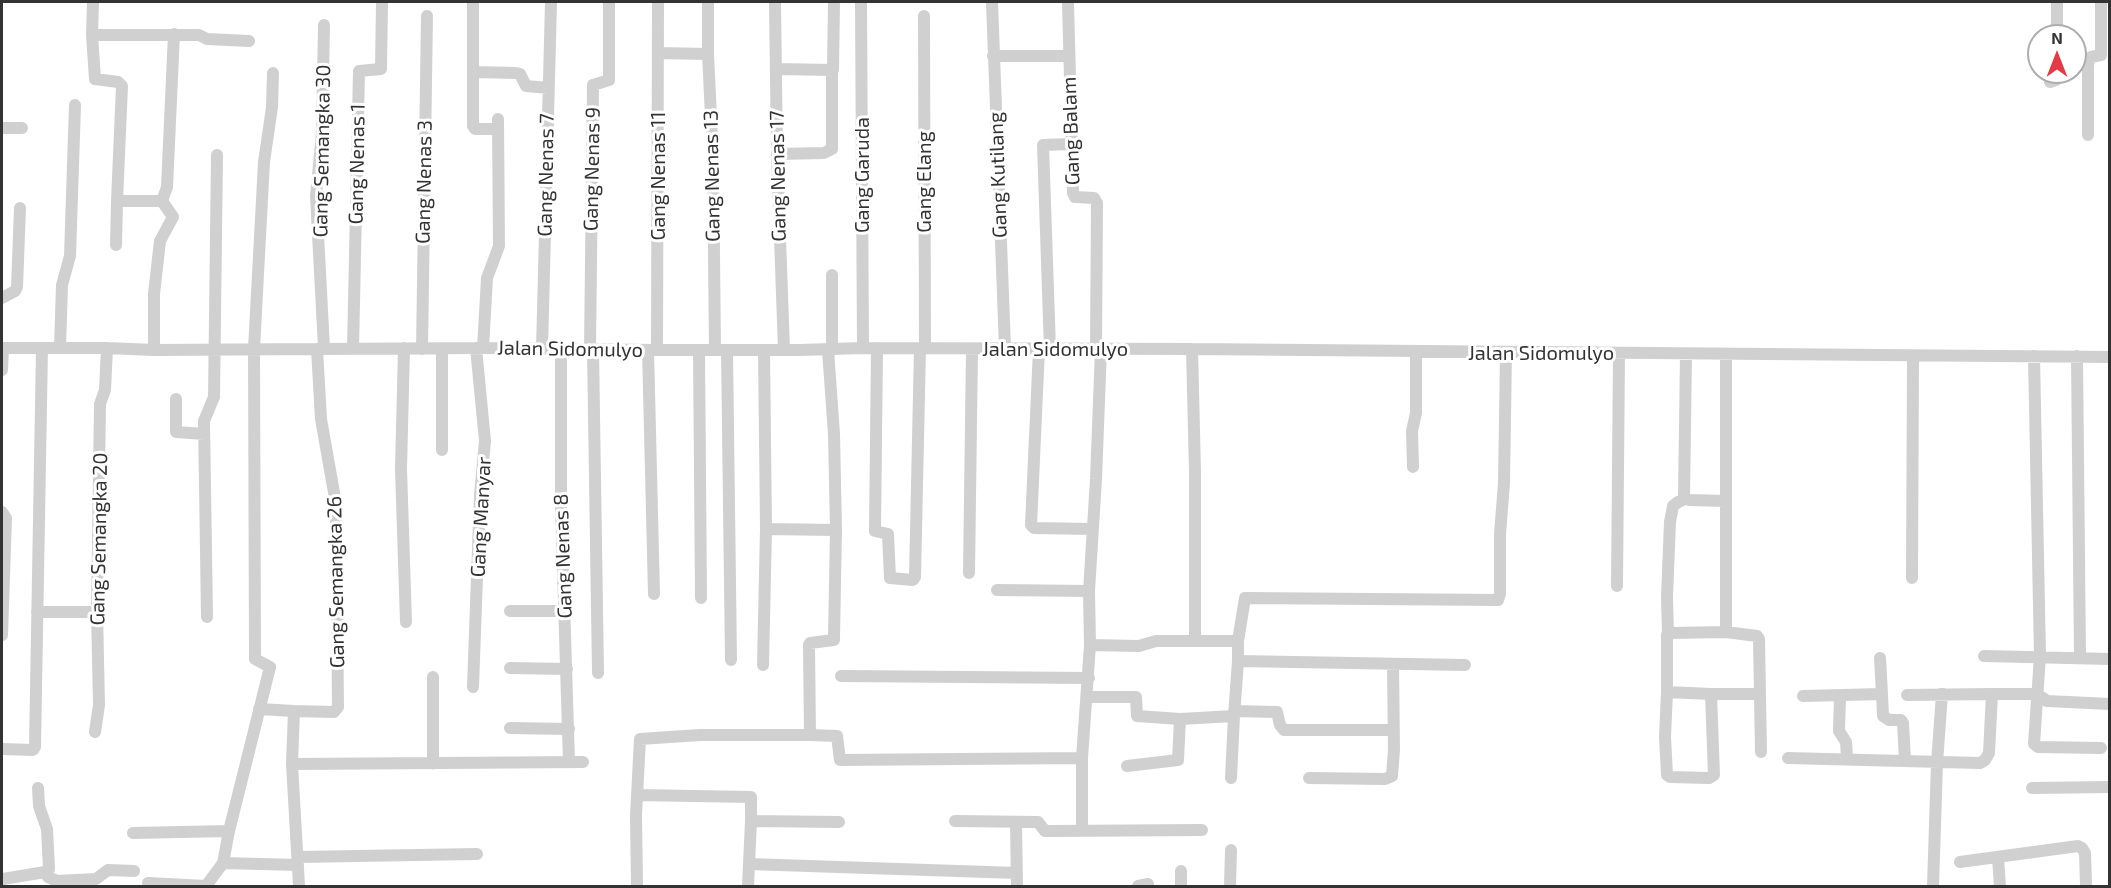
<!DOCTYPE html>
<html>
<head>
<meta charset="utf-8">
<style>
  body { margin:0 }
  #map { position:relative; width:2111px; height:888px; overflow:hidden; background:#fff; font-family:"Exo 2",sans-serif }
  canvas { display:block }
  .frame { position:absolute; inset:0; border:3px solid #333; pointer-events:none }
  .north { position:absolute; left:2027px; top:24px; width:60px; height:60px; box-sizing:border-box; background:#fff; border:2px solid #adadad; border-radius:50%; rotate:0deg; font-size:16px; font-weight:700; line-height:24px; text-align:center; color:#333 }
  .north::after { content:''; display:block; margin:auto; width:21px; height:27px; background:#e63946; clip-path:polygon(50% 0,100% 100%,50% 72%,0 100%) }
</style>
</head>
<body>
<div id="map">
<canvas width="2111" height="888"></canvas>
<div class="frame"></div>
<div class="north">N</div>
</div>
<script>
const context = document.querySelector('canvas').getContext('2d');
context.lineJoin = 'round';
const poly = rows => new Path2D(rows.map(r => 'M' + r).join(''));
function trace(path, color, width, dash) { context.strokeStyle = color; context.lineWidth = width; context.lineCap = dash ? 'butt' : 'round'; context.setLineDash(dash || []); context.stroke(path); }
function drawText(font, color, halo, rows, align = 'center') {
  context.font = font + ' "Exo 2",sans-serif'; context.lineWidth = 6; context.setLineDash([]); context.textBaseline = 'middle'; context.strokeStyle = halo; context.fillStyle = color; for (const [text, x, y, turn = 0] of rows) {
    context.save(); context.translate(x, y); context.rotate((+turn || 0) * Math.PI / 180); context.textAlign = isNaN(turn) ? turn : align; if (halo) context.strokeText(text, 0, 0); context.fillText(text, 0, 0); context.restore();
  }
}
trace(poly([
  [93,2,92,35,95,79,118,82,122,86,117,201,162,201,173,217,160,241,154,294,154,350],
  [473,2,473,126,475,129,498,129],
  [708,2,708,54,713,159,715,350],
  [775,2,777,154,784,350],
  [861,2,863,348],
  [992,2,1005,348],
  [1068,2,1073,193,1075,197,1094,198,1097,203,1096,349],
  [2057,2,2057,36],
  [924,16,925,348],
  [324,25,322,133,316,196,324,348],
  [92,35,199,35,207,39,249,41],
  [658,53,708,54],
  [993,56,1069,56],
  [776,69,833,70,834,2],
  [473,72,516,73,520,74,526,86,548,88],
  [2050,82,2056,80,2057,72],
  [2,128,22,128],
  [2088,135,2088,64,2091,57,2101,55,2101,2],
  [777,154,824,153,832,149,832,71],
  [162,201,167,187,174,34],
  [116,245,117,201],
  [832,275,832,350],
  [2,298,15,291,17,287,20,208],
  [2,348,107,348,154,350,483,348,657,350,800,350,863,348,1192,349,2110,357],
  [60,348,62,285,70,256,75,105],
  [404,348,401,469,406,622],
  [483,348,487,278,499,246,498,119],
  [877,348,875,531,888,534,890,578,913,580,915,577,920,348],
  [353,349,359,71,381,69,382,2],
  [422,349,427,16],
  [442,349,442,450],
  [542,349,551,2],
  [561,349,561,507,569,762],
  [590,349,593,85,609,80,609,2],
  [593,349,598,673],
  [1039,349,1031,525,1034,528,1093,529],
  [1050,349,1043,145,1071,144],
  [1192,349,1195,472,1195,640],
  [648,350,654,594],
  [657,350,658,2],
  [699,350,701,598],
  [727,350,731,660],
  [1686,354,1684,498,1689,500,1726,501],
  [1726,354,1726,632],
  [2034,356,2040,656,2034,744,2038,747,2101,748],
  [2077,356,2080,658],
  [2,370,3,348],
  [176,399,176,432,204,434],
  [1413,467,1412,431,1416,413,1416,352],
  [2,512,6,518,2,635],
  [766,529,836,530],
  [969,573,972,349],
  [1912,578,1913,356],
  [1617,586,1619,353],
  [997,590,1089,591],
  [510,611,565,611],
  [37,612,97,612],
  [207,617,204,421,214,397,217,155],
  [1668,635,1667,597,1670,522,1673,506,1678,502,1685,499],
  [1090,645,1139,646,1156,641,1238,641],
  [1984,656,2110,659],
  [1880,658,1882,694],
  [1238,661,1465,665],
  [763,665,766,529,764,350],
  [510,668,567,669],
  [841,676,1089,678],
  [433,677,433,764],
  [473,687,480,495,485,441,476,348],
  [1667,692,1665,737,1667,775,1670,777,1709,778,1714,775,1711,694,1667,692,1667,635,1669,633,1726,632,1757,636,1759,639,1761,752],
  [1711,694,1759,694],
  [1907,695,1992,694],
  [1803,696,1882,694,1883,716,1889,720,1901,720,1903,723,1905,760],
  [1840,696,1839,731,1846,742,1847,758],
  [1087,697,1136,697,1137,716,1180,719],
  [259,709,294,711],
  [1234,711,1277,712,1280,725,1284,730,1394,730],
  [510,728,569,729],
  [95,732,99,705,97,612,100,404,105,390,107,348],
  [810,735,837,736,840,760,1082,758],
  [2,749,33,750,35,747,42,348],
  [1788,758,1980,763,1985,760,1989,753,1992,694,2037,694,2047,701,2110,704],
  [292,764,583,762],
  [1127,766,1178,760,1180,719,1234,716,1238,661,1238,641,1245,598,1498,600,1500,594,1500,534,1504,483,1506,353],
  [1231,778,1234,716],
  [1309,778,1385,779,1392,776,1394,749,1393,665],
  [2032,788,2110,787],
  [637,795,751,797,751,821,839,822],
  [955,821,1038,822,1045,831,1052,831,1202,830],
  [1016,822,1017,886],
  [1082,831,1082,758,1090,645,1089,591,1096,479,1101,349],
  [133,833,229,831],
  [298,857,477,854],
  [1998,858,2000,886],
  [1960,862,2078,846,2082,848,2085,853,2086,886],
  [223,863,298,865],
  [749,864,751,821],
  [45,872,48,877,57,881,96,879,108,870,134,871],
  [3,879,45,872,49,869,47,829,39,806,38,788],
  [148,883,206,886,223,863,229,831,270,667,255,659,254,349,264,162,272,107,273,73],
  [299,886,292,764,294,711,334,712,338,707,336,504,321,419,317,349],
  [637,886,636,815,640,739,700,735,810,735,809,645,810,643,834,640,834,638,836,530,834,434,828,350],
  [748,886,749,864,1017,873],
  [1138,886,1148,884],
  [1181,886,1181,871],
  [1230,886,1231,850],
  [1933,886,1937,763,1942,694]
]), '#d0d0d0', 12);
drawText('20px', '#333', '#fff', [
  ["Gang Balam",1071,131,-92],
  ["Gang Semangka 30",322,151,-89],
  ["Gang Nenas 1",357,164,-89],
  ["Gang Nenas 9",592,169,-89],
  ["Gang Nenas 7",546,175,-89],
  ["Gang Garuda",862,175,-90],
  ["Gang Kutilang",998,175,-92],
  ["Gang Nenas 11",658,176,-90],
  ["Gang Nenas 13",712,176,-91],
  ["Gang Nenas 17",778,176,-91],
  ["Gang Nenas 3",424,182,-89],
  ["Gang Elang",924,182,-90],
  ["Jalan Sidomulyo",570,349,1],
  ["Jalan Sidomulyo",1055,349],
  ["Jalan Sidomulyo",1541,353],
  ["Gang Manyar",481,517,-87],
  ["Gang Semangka 20",99,539,-89],
  ["Gang Nenas 8",563,556,-92],
  ["Gang Semangka 26",336,582,-91]
]);
</script>
</body>
</html>
